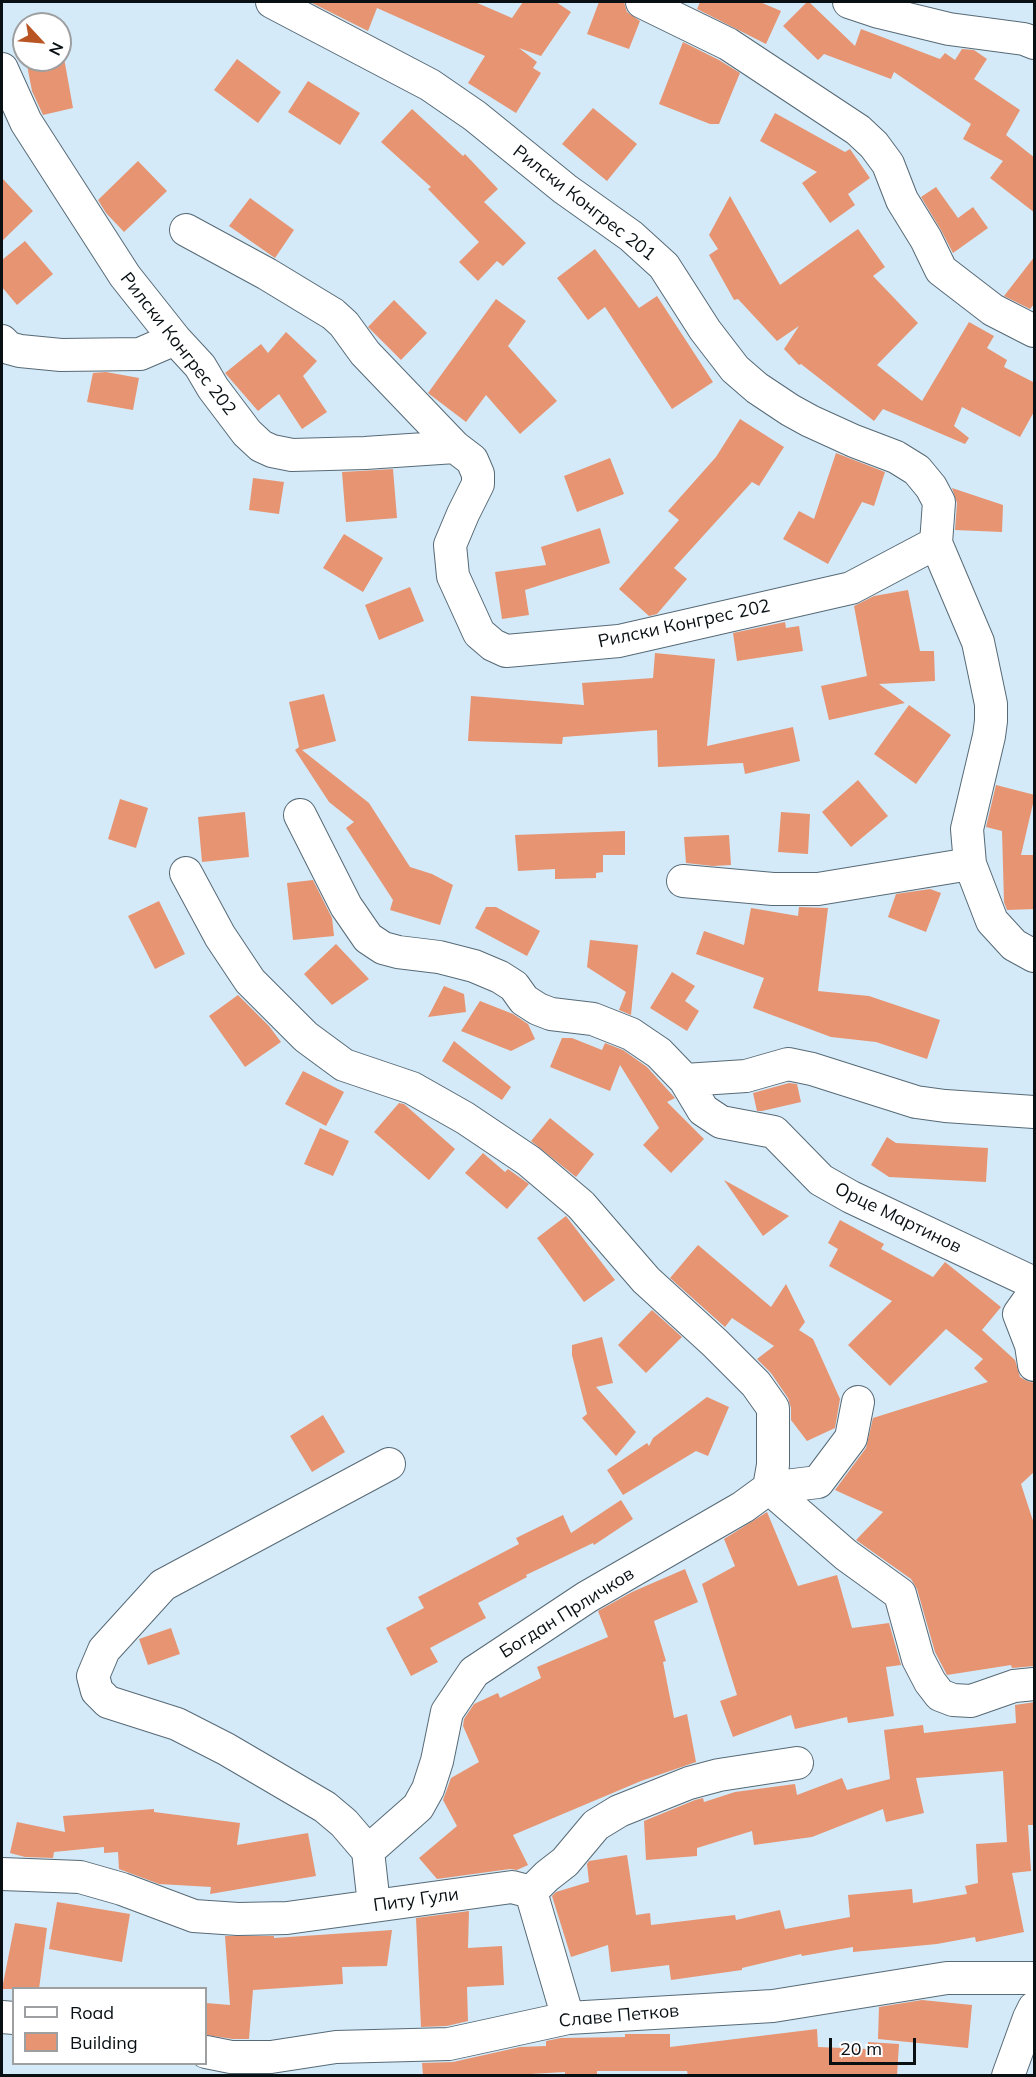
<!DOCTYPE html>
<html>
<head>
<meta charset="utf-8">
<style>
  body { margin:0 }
  #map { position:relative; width:1036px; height:2077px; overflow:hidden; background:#d4eaf8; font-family:Mulish,sans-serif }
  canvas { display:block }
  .frame { position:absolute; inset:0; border:3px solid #091014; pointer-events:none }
  .legend { position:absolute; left:12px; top:1987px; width:195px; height:78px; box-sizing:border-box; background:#fff; border:2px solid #9d9fa1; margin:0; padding:8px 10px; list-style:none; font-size:18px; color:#091014 }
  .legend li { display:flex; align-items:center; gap:12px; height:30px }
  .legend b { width:30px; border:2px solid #9d9fa1 }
  .north { position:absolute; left:12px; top:12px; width:60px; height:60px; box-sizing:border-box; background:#fff; border:2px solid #9d9fa1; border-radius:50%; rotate:116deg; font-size:16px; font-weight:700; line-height:24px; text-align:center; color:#091014 }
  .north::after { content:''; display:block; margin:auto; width:21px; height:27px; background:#b95423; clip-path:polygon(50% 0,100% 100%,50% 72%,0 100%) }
  .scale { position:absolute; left:829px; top:2038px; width:87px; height:27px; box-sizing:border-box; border:3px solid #091014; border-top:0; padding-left:8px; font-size:18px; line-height:21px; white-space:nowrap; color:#091014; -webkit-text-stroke:4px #fff; paint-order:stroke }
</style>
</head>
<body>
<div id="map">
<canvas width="1036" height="2077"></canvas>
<div class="frame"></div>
<ul class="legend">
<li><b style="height:8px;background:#fff"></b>Road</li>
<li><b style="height:16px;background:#e69472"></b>Building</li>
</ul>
<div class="north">N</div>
<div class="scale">20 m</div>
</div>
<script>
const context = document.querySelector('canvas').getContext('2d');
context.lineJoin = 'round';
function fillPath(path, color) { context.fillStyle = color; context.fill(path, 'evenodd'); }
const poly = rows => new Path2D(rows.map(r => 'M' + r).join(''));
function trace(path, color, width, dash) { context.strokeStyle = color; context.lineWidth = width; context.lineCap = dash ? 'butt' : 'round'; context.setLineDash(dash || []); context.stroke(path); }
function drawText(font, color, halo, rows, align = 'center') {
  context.font = font + ' Mulish,sans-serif'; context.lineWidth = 4.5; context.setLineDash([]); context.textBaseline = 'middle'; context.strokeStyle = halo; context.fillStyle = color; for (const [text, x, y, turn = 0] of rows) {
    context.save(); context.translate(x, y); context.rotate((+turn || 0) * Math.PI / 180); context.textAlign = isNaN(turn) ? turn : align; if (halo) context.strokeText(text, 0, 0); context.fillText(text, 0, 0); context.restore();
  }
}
fillPath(poly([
  [310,2,475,2,512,18,523,2,556,2,571,12,541,56,519,48,537,62,533,68,541,73,516,113,468,83,485,56,377,8,368,31],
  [599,2,624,2,627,12,640,21,629,49,587,34],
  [700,2,760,2,781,11,766,44,697,9],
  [807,2,809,2,855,46,861,29,940,59,945,53,955,60,962,49,974,50,987,59,974,79,1020,110,1006,135,1035,158,1035,213,990,178,1003,161,963,139,971,124,894,72,891,79,824,54,818,60,783,26],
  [683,42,719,60,740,73,719,124,710,124,659,104],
  [64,58,73,108,43,115,32,91,27,65],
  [237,59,281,92,258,123,214,90],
  [308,81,360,113,340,145,288,112],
  [593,108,637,144,607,181,562,144],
  [412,109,463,156,465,154,498,189,484,202,526,243,503,266,497,261,478,281,459,262,479,242,428,189,431,187,381,142],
  [775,113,845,152,850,149,870,178,848,194,855,205,830,223,802,183,817,172,760,141],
  [138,161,167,191,124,232,106,213,98,200],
  [2,178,33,211,2,241],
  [936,187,958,218,973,207,988,228,953,253,941,230,921,197],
  [730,196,780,285,858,229,885,267,873,276,918,323,877,365,922,401,969,322,994,336,987,348,1007,360,1004,367,1035,383,1035,410,1020,437,962,407,954,426,969,438,965,444,883,409,874,421,801,364,799,365,784,349,799,326,777,341,738,299,734,300,709,255,718,249,709,235],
  [250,198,294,230,275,258,229,226],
  [25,241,53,274,17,305,2,287,2,260],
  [595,249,639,308,657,296,713,382,672,409,605,307,588,320,557,278],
  [1035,256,1035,303,1030,309,1004,296],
  [496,299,526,321,508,346,557,401,520,434,486,395,466,422,428,393],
  [394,300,427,333,401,360,368,327],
  [286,332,317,361,303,376,327,412,302,429,279,394,258,411,225,373,261,344,268,353],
  [106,372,139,378,133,410,87,402,93,373],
  [740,419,784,447,759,486,752,482,674,568,687,579,657,614,649,616,619,589,679,520,668,511,716,457],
  [836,453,885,472,874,506,862,502,828,564,783,539,799,511,814,519],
  [610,458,624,494,577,512,564,476],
  [393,469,397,518,346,522,342,472],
  [253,478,284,482,279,514,249,510],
  [952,488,1003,505,1002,532,955,530,957,503],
  [600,528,610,563,525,590,529,615,502,619,495,572,546,565,541,547],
  [344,534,383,558,363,592,323,568],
  [410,587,424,621,379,640,365,605],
  [908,590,920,651,934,651,935,681,879,684,905,703,829,720,821,686,867,676,854,606,874,596],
  [785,622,786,628,799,626,803,651,737,661,733,633],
  [655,653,715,659,707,746,793,727,800,761,745,774,743,763,658,767,657,730,563,737,562,744,468,741,471,696,584,705,582,683,653,678],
  [324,694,336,741,302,750,369,803,410,867,432,874,453,885,440,925,390,910,393,900,346,828,354,822,329,802,295,750,299,747,289,702],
  [909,705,951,735,916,784,874,754],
  [858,780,888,816,851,847,822,812],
  [996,785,1035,795,1021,855,1035,855,1035,909,1007,910,1004,902,1002,831,986,827],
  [120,799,148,808,136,848,108,839],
  [245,812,249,857,202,862,198,817],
  [781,812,810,814,808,854,778,852],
  [625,831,625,855,603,855,603,872,596,873,596,878,555,879,555,869,518,871,515,835],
  [729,835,731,865,713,866,686,863,684,837],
  [313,880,332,918,334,936,293,940,287,883],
  [930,889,941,893,926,932,888,917,896,894],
  [159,901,185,954,155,969,128,916],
  [486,907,496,907,540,931,527,956,475,928],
  [799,907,828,908,818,991,869,996,940,1020,927,1059,876,1042,831,1037,753,1008,764,978,696,954,704,931,744,945,751,908,798,916],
  [590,940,638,945,631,1015,619,1010,626,992,587,967],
  [336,944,369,979,332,1005,304,974],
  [672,972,695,986,685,1001,699,1011,687,1031,650,1008],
  [444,986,464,994,466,1012,428,1017],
  [238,995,269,1026,281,1042,245,1067,209,1016],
  [480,1001,513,1014,528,1024,535,1039,511,1051,461,1031],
  [562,1038,572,1038,602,1050,605,1043,623,1050,647,1067,675,1098,667,1102,704,1139,671,1173,643,1145,659,1128,620,1065,610,1091,550,1067],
  [454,1041,511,1087,502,1100,442,1061],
  [303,1071,344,1092,326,1126,285,1104],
  [789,1083,797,1084,801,1102,762,1111,757,1111,753,1093],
  [399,1103,404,1104,455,1149,429,1180,374,1132],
  [550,1118,594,1154,576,1177,531,1141],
  [320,1128,349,1141,333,1176,304,1164],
  [887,1137,896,1143,988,1148,986,1182,889,1177,871,1165],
  [483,1153,505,1172,508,1169,529,1184,507,1209,465,1173],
  [724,1180,789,1216,763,1236],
  [566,1216,615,1280,584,1302,537,1238],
  [840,1220,884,1244,881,1249,933,1277,945,1262,1001,1307,982,1330,1015,1360,1020,1377,1027,1381,1035,1383,1035,1471,1021,1484,1035,1527,1035,1666,1012,1668,1011,1665,947,1675,935,1652,917,1589,911,1579,856,1540,883,1512,835,1490,866,1448,873,1418,988,1382,974,1368,983,1359,946,1329,890,1386,848,1345,892,1301,829,1266,838,1249,828,1243],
  [698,1245,771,1307,786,1284,805,1322,799,1330,813,1339,840,1399,835,1428,807,1441,791,1420,791,1408,788,1398,771,1373,757,1359,774,1346,732,1318,725,1327,670,1278],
  [652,1310,682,1337,646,1373,618,1345],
  [602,1337,613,1383,596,1387,636,1432,616,1456,582,1418,587,1414,572,1355,572,1345],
  [707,1397,729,1407,708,1456,696,1451,623,1495,607,1470,647,1443,649,1446,653,1438],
  [323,1415,345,1452,312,1472,290,1436],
  [621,1500,633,1519,594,1545,593,1543,526,1575,527,1577,478,1603,486,1618,430,1648,438,1662,411,1676,386,1628,424,1608,418,1597,519,1544,516,1538,563,1515,571,1533],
  [767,1512,798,1586,837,1575,852,1628,889,1623,901,1665,886,1667,894,1716,848,1723,847,1717,795,1729,791,1715,733,1737,720,1701,737,1695,702,1584,735,1566,724,1539],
  [685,1569,698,1602,654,1621,666,1661,663,1662,674,1718,687,1714,696,1762,641,1781,513,1835,528,1865,517,1870,510,1869,437,1879,419,1858,457,1826,443,1800,451,1778,479,1762,463,1726,464,1719,474,1704,498,1693,500,1698,541,1678,537,1667,608,1637,598,1611,632,1592],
  [171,1628,180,1654,148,1665,139,1639],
  [1035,1702,1035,1825,1028,1825,1031,1871,1012,1873,1024,1932,976,1942,975,1937,937,1944,853,1952,853,1947,802,1956,801,1954,742,1968,742,1970,671,1980,669,1965,611,1972,608,1945,571,1957,552,1896,556,1892,589,1882,587,1864,589,1861,627,1855,636,1915,650,1913,651,1925,735,1915,736,1920,780,1910,785,1929,850,1917,848,1895,912,1889,913,1903,967,1894,965,1886,978,1883,976,1844,1007,1842,1003,1771,916,1778,924,1813,886,1822,883,1809,812,1837,754,1845,752,1831,697,1848,697,1856,646,1860,644,1821,695,1800,703,1798,704,1802,735,1792,795,1784,797,1795,842,1778,847,1790,890,1779,884,1730,923,1725,924,1733,1016,1723,1015,1705],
  [154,1809,154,1812,240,1823,237,1845,308,1833,316,1876,210,1894,211,1887,159,1884,119,1869,118,1852,104,1853,104,1847,54,1852,53,1858,25,1857,10,1853,17,1822,65,1832,63,1816],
  [57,1902,130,1914,122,1962,49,1949],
  [469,1911,468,1948,502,1946,504,1985,467,1987,468,2021,447,2026,421,2027,416,1918],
  [15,1923,47,1928,39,1989,2,1989],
  [392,1930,387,1966,342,1967,343,1984,253,1990,249,2039,233,2039,206,2035,206,2003,230,2005,225,1936,274,1936,274,1938],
  [922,2000,972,2005,968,2048,878,2039,879,2007],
  [817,2029,818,2047,868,2049,868,2042,899,2044,897,2076,688,2076,687,2071,597,2071,597,2076,565,2076,565,2072,497,2076,423,2076,422,2063,453,2062,520,2047,546,2046,546,2041,561,2038,625,2037,625,2034,670,2034,670,2047]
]), '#e69472');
const street = poly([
  [272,2,430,85,475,116,565,189,631,236,664,266,705,330,735,369,757,388,790,410,810,421,854,441,896,457,917,470,931,487,939,502,936,543],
  [642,2,728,44,858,130,874,145,888,164,902,200,926,239,941,270,993,310,1034,331],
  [849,2,879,12,949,29,1024,39,1034,43],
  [2,69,26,122,125,276,175,339,200,366,213,388,247,433,261,446,272,451,292,455,365,453,455,447],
  [186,230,267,274,333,314,344,324,365,353,455,447,472,460,478,474,478,484,463,514,450,545,453,576,479,633,493,645,506,651,619,641,851,588,936,543,978,642,991,704,991,721,989,736,967,829,970,864,992,921,1014,945,1034,956],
  [2,341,9,348,20,351,61,355,140,354,175,339],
  [300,815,346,906,368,938,383,948,398,952,439,957,474,966,500,977,514,986,524,1000,538,1009,551,1014,593,1019,631,1034,659,1053,685,1080,703,1110,721,1122,774,1132,821,1180,851,1197,1034,1283],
  [186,873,220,936,250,981,306,1037,344,1065,412,1088,465,1118,529,1161,581,1205,646,1280,715,1343,756,1384,773,1408,773,1465,769,1488,846,1555,900,1594,918,1659,930,1682,940,1695,953,1700,971,1701,1014,1686,1034,1684],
  [683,881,773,889,818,889,970,864],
  [685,1080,746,1076,788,1064,812,1069,916,1102,945,1106,1034,1112],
  [1034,1293,1019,1314,1031,1345,1034,1365],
  [368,1851,344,1823,325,1807,226,1749,177,1724,108,1702,97,1691,93,1676,104,1650,163,1585,389,1464],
  [2,1874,80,1877,122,1889,194,1916,238,1919,287,1918,512,1887,531,1892,547,1876,565,1862,596,1825,619,1811,689,1783,719,1775,797,1763],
  [531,1892,568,2018],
  [374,1905,368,1851,418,1807,428,1789,437,1761,447,1712,474,1672,587,1597,743,1507,769,1488,818,1482,851,1438,858,1402],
  [2,2017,14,2018],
  [206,2052,231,2057,271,2057,336,2047,449,2044,568,2018,773,2006,947,1978,1034,1978],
  [1008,2076,1029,2018,1034,2008]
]);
trace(street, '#576a76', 34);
trace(street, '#fff', 32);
drawText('18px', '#091014', '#fff', [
  ["Рилски Конгрес 201",584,203,38],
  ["Рилски Конгрес 202",178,344,52],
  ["Рилски Конгрес 202",684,624,-12],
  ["Орце Мартинов",898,1218,26],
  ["Богдан Прличков",567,1613,-32],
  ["Питу Гули",416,1900,-8],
  ["Славе Петков",619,2016,-5]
]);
</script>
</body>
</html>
